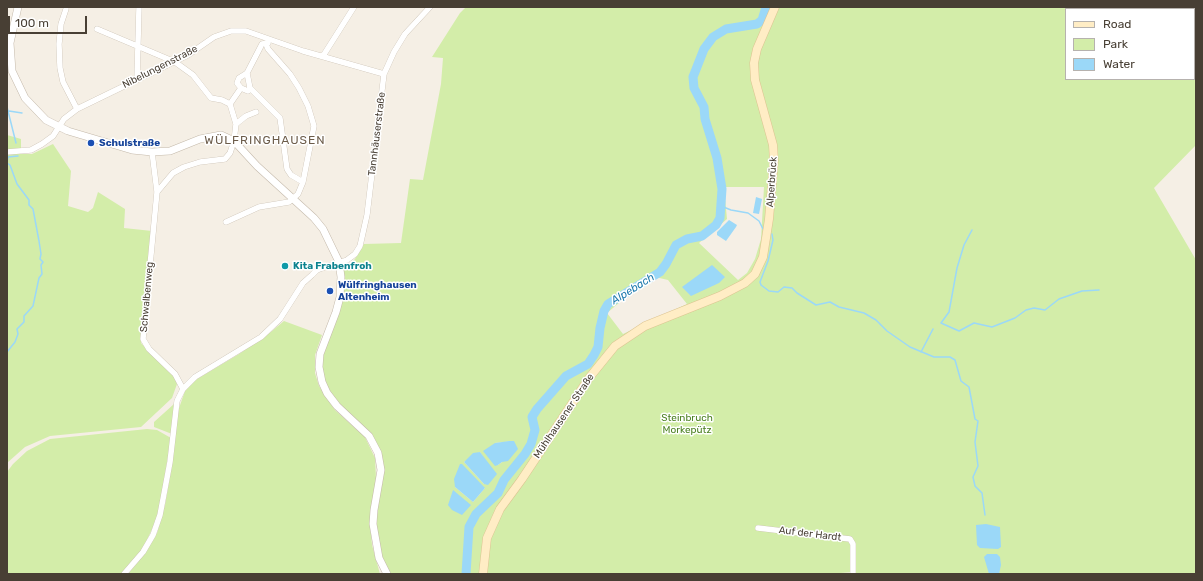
<!DOCTYPE html>
<html>
<head>
<meta charset="utf-8">
<style>
  body { margin:0 }
  #map { position:relative; width:1203px; height:581px; overflow:hidden; background:#f5efe5; font-family:Rubik,sans-serif }
  canvas { display:block }
  .frame { position:absolute; inset:0; border:8px solid #483f34; pointer-events:none }
  .legend { position:absolute; left:1065px; top:8px; width:130px; height:72px; box-sizing:border-box; background:#fff; border:1px solid #b6b2ae; margin:0; padding:5px 7px; list-style:none; font-size:12px; color:#483f34 }
  .legend li { display:flex; align-items:center; gap:8px; height:20px }
  .legend b { width:20px; border:1px solid #b6b2ae }
  .scale { position:absolute; left:8px; top:16px; width:79px; height:18px; box-sizing:border-box; border:2px solid #483f34; border-top:0; padding-left:5px; font-size:12px; line-height:14px; white-space:nowrap; color:#483f34; -webkit-text-stroke:3px #fff; paint-order:stroke }
</style>
</head>
<body>
<div id="map">
<canvas width="1203" height="581"></canvas>
<div class="frame"></div>
<ul class="legend">
<li><b style="height:5px;background:#ffedc5"></b>Road</li>
<li><b style="height:11px;background:#d3eda9"></b>Park</li>
<li><b style="height:11px;background:#9bd8f8"></b>Water</li>
</ul>
<div class="scale">100 m</div>
</div>
<script>
const context = document.querySelector('canvas').getContext('2d');
context.lineJoin = 'round';
function fillPath(path, color) { context.fillStyle = color; context.fill(path, 'evenodd'); }
const poly = rows => new Path2D(rows.map(r => 'M' + r).join(''));
function trace(path, color, width, dash) { context.strokeStyle = color; context.lineWidth = width; context.lineCap = dash ? 'butt' : 'round'; context.setLineDash(dash || []); context.stroke(path); }
function drawText(font, color, halo, rows, align = 'center') {
  context.font = font + ' Rubik,sans-serif'; context.lineWidth = 3; context.setLineDash([]); context.textBaseline = 'middle'; context.strokeStyle = halo; context.fillStyle = color; for (const [text, x, y, turn = 0] of rows) {
    context.save(); context.translate(x, y); context.rotate((+turn || 0) * Math.PI / 180); context.textAlign = isNaN(turn) ? turn : align; if (halo) context.strokeText(text, 0, 0); context.fillText(text, 0, 0); context.restore();
  }
}
fillPath(poly([
  [466,7,1196,7,1196,145,1154,188,1196,260,1196,574,855,574,854,572,828,574,390,574,382,556,376,527,377,506,383,480,383,468,380,452,329,391,322,374,322,356,342,298,344,269,355,259,364,244,401,243,410,179,423,180,441,84,443,58,432,57,460,13],
  [1066,9,1194,9,1194,79,1066,79],
  [724,187,764,187,761,239,755,259,747,273,738,280,699,243,727,219],
  [651,276,668,280,687,304,623,334,607,313],
  [514,441,502,462,498,465,495,443],
  [480,452,487,463,484,484,464,462],
  [455,487,485,488,473,502],
  [7,135,21,139,21,154,32,154,53,144,71,171,68,206,88,212,93,208,98,192,125,209,124,228,152,231,141,343,174,375,177,384,172,398,141,427,50,436,25,447,7,463],
  [284,321,322,335,315,355,315,373,319,386,335,410,365,437,375,458,376,478,370,523,372,545,380,574,128,574,141,558,157,533,165,505,172,465,178,411,185,391,192,382,239,354,272,331],
  [174,404,172,434,154,427,154,422],
  [147,429,157,430,171,438,158,516,142,551,122,574,7,574,7,472,13,464,27,451,50,439]
]), '#d3eda9');
fillPath(poly([
  [756,197,762,199,759,214,753,213],
  [729,220,737,225,736,227,726,241,717,235,717,232],
  [712,265,725,277,719,283,691,296,682,287],
  [509,441,514,441,518,449,508,461,502,462,498,465,495,466,483,451,495,443],
  [480,452,497,474,488,485,484,484,464,462,473,453],
  [460,464,462,464,485,488,473,502,455,487,454,479],
  [453,490,471,505,462,515,452,510,448,505],
  [986,524,1000,527,1001,547,998,549,980,548,977,545,976,525],
  [987,554,997,554,1000,557,1001,565,999,574,989,574,984,557]
]), '#9bd8f8');
trace(poly([
  [7,107,16,143],
  [9,111,22,113],
  [7,163,10,165,17,184,29,200,29,205,33,209,39,241,41,254,40,259,43,262,41,265,42,274,39,278,33,306,24,316,24,322,17,329,18,334,15,342,7,352],
  [7,163,8,157,18,156],
  [721,206,731,210,748,213,759,221,763,229],
  [972,230,964,245,957,268,949,312,941,323,959,331,974,323,992,327,1015,318,1026,310,1034,308,1045,310,1059,299,1082,291,1099,290],
  [772,234,773,240,768,261,760,282,761,285,769,291,778,292,784,287,792,288,797,293,816,305,830,302,839,307,864,313,876,320,887,331,910,347,934,357,950,357,955,360,961,381,969,387,975,419,978,421,975,442,978,466,973,477,975,486,982,493,985,515],
  [921,352,933,329]
]), '#9bd8f8', 1.5);
trace(poly([
  [466,574,469,527,476,514,498,493,504,480,525,454,531,444,535,430,532,417,537,409,566,376,588,364,594,355,598,347,600,328,604,311,608,304,660,272,666,264,676,245,687,239,702,236,716,225,720,218,722,189,717,158,705,119,704,107,694,88,693,77,704,49,713,37,726,29,757,24,762,20,766,7]
]), '#9bd8f8', 9);
const minor = poly([
  [66,9,61,24,59,44,60,68,63,82,77,109],
  [97,29,175,62,193,75,211,98,222,100,230,104],
  [266,44,268,49,290,74,299,88,308,106,314,126,303,182],
  [323,56,354,7],
  [137,79,139,7],
  [241,88,248,91,250,88,247,73],
  [230,104,241,88,237,83,239,78,247,73,262,44,268,43],
  [236,124,246,116,256,112],
  [7,152,31,150,42,144,53,136,64,119,77,109,188,55,214,37,231,31,246,31,303,51,384,74],
  [152,152,157,192,143,339,149,349,175,374,183,389],
  [157,192,173,173,184,167,200,162,225,159,230,153,234,141,236,124,230,104],
  [226,222,259,207,289,202,298,194,303,182,291,175,287,169,280,118,250,88],
  [758,528,850,539,853,544,853,574],
  [124,574,143,552,153,535,160,515,170,462,177,401,183,389,195,377,261,337,280,319,303,283,312,275,317,270,328,266,347,260,355,254,360,246,367,215,384,74,394,52,405,34,430,7]
]);
const tertiary = poly([
  [18,7,10,43,12,71,25,98,46,120,68,131,132,150,152,152,170,151,200,139,221,135,234,141,257,166,314,218,323,229,339,262,341,277,340,297,336,312,320,354,319,367,322,382,327,393,337,406,369,436,378,453,381,470,374,510,373,524,379,558,387,574]
]);
const secondary = poly([
  [483,574,487,538,500,509,522,479,589,378,615,346,645,326,720,296,745,283,755,274,763,257,769,219,774,161,773,145,755,80,754,63,757,49,775,7]
]);
trace(minor, '#c4b9aa', 6);
trace(tertiary, '#c4b9aa', 8);
trace(secondary, '#ddc492', 9);
trace(minor, '#fff', 5.5);
trace(tertiary, '#fff', 7);
trace(secondary, '#ffedc5', 8);
for (const [x, y, r, color] of [
  [91,143,4,"#1a4fb4"],
  [285,266,4,"#0f9aa8"],
  [330,291,4,"#1a4fb4"]
]) { const dot = new Path2D(); dot.arc(x, y, r, 0, 2 * Math.PI); context.fillStyle = color; context.fill(dot); trace(dot, '#fff', 1.5); }
drawText('10px', '#483f34', '#fff', [
  ["Nibelungenstraße",160,67,-27],
  ["Tannhäuserstraße",377,134,-83],
  ["Alperbrück",772,182,-86],
  ["Schwalbenweg",147,297,-85],
  ["Mühlhausener Straße",564,416,-56],
  ["Auf der Hardt",810,534,7]
]);
drawText('bold 10px', '#164399', '#fff', [
  ["Schulstraße",99,143],
  ["Wülfringhausen",338,285],
  ["Altenheim",338,297]
], 'left');
drawText('bold 10px', '#0d838f', '#fff', [
  ["Kita Frabenfroh",293,266]
], 'left');
drawText('10px', '#4b8021', '#fff', [
  ["Steinbruch",687,418],
  ["Morkepütz",687,430]
]);
drawText('italic 11px', '#1f7bae', '#fff', [
  ["Alpebach",633,289,-32]
]);
context.letterSpacing = '1px';
drawText('12px', '#6c5c4a', '#fff', [
  ["WÜLFRINGHAUSEN",265,141]
]);
context.letterSpacing = '0px';
</script>
</body>
</html>
